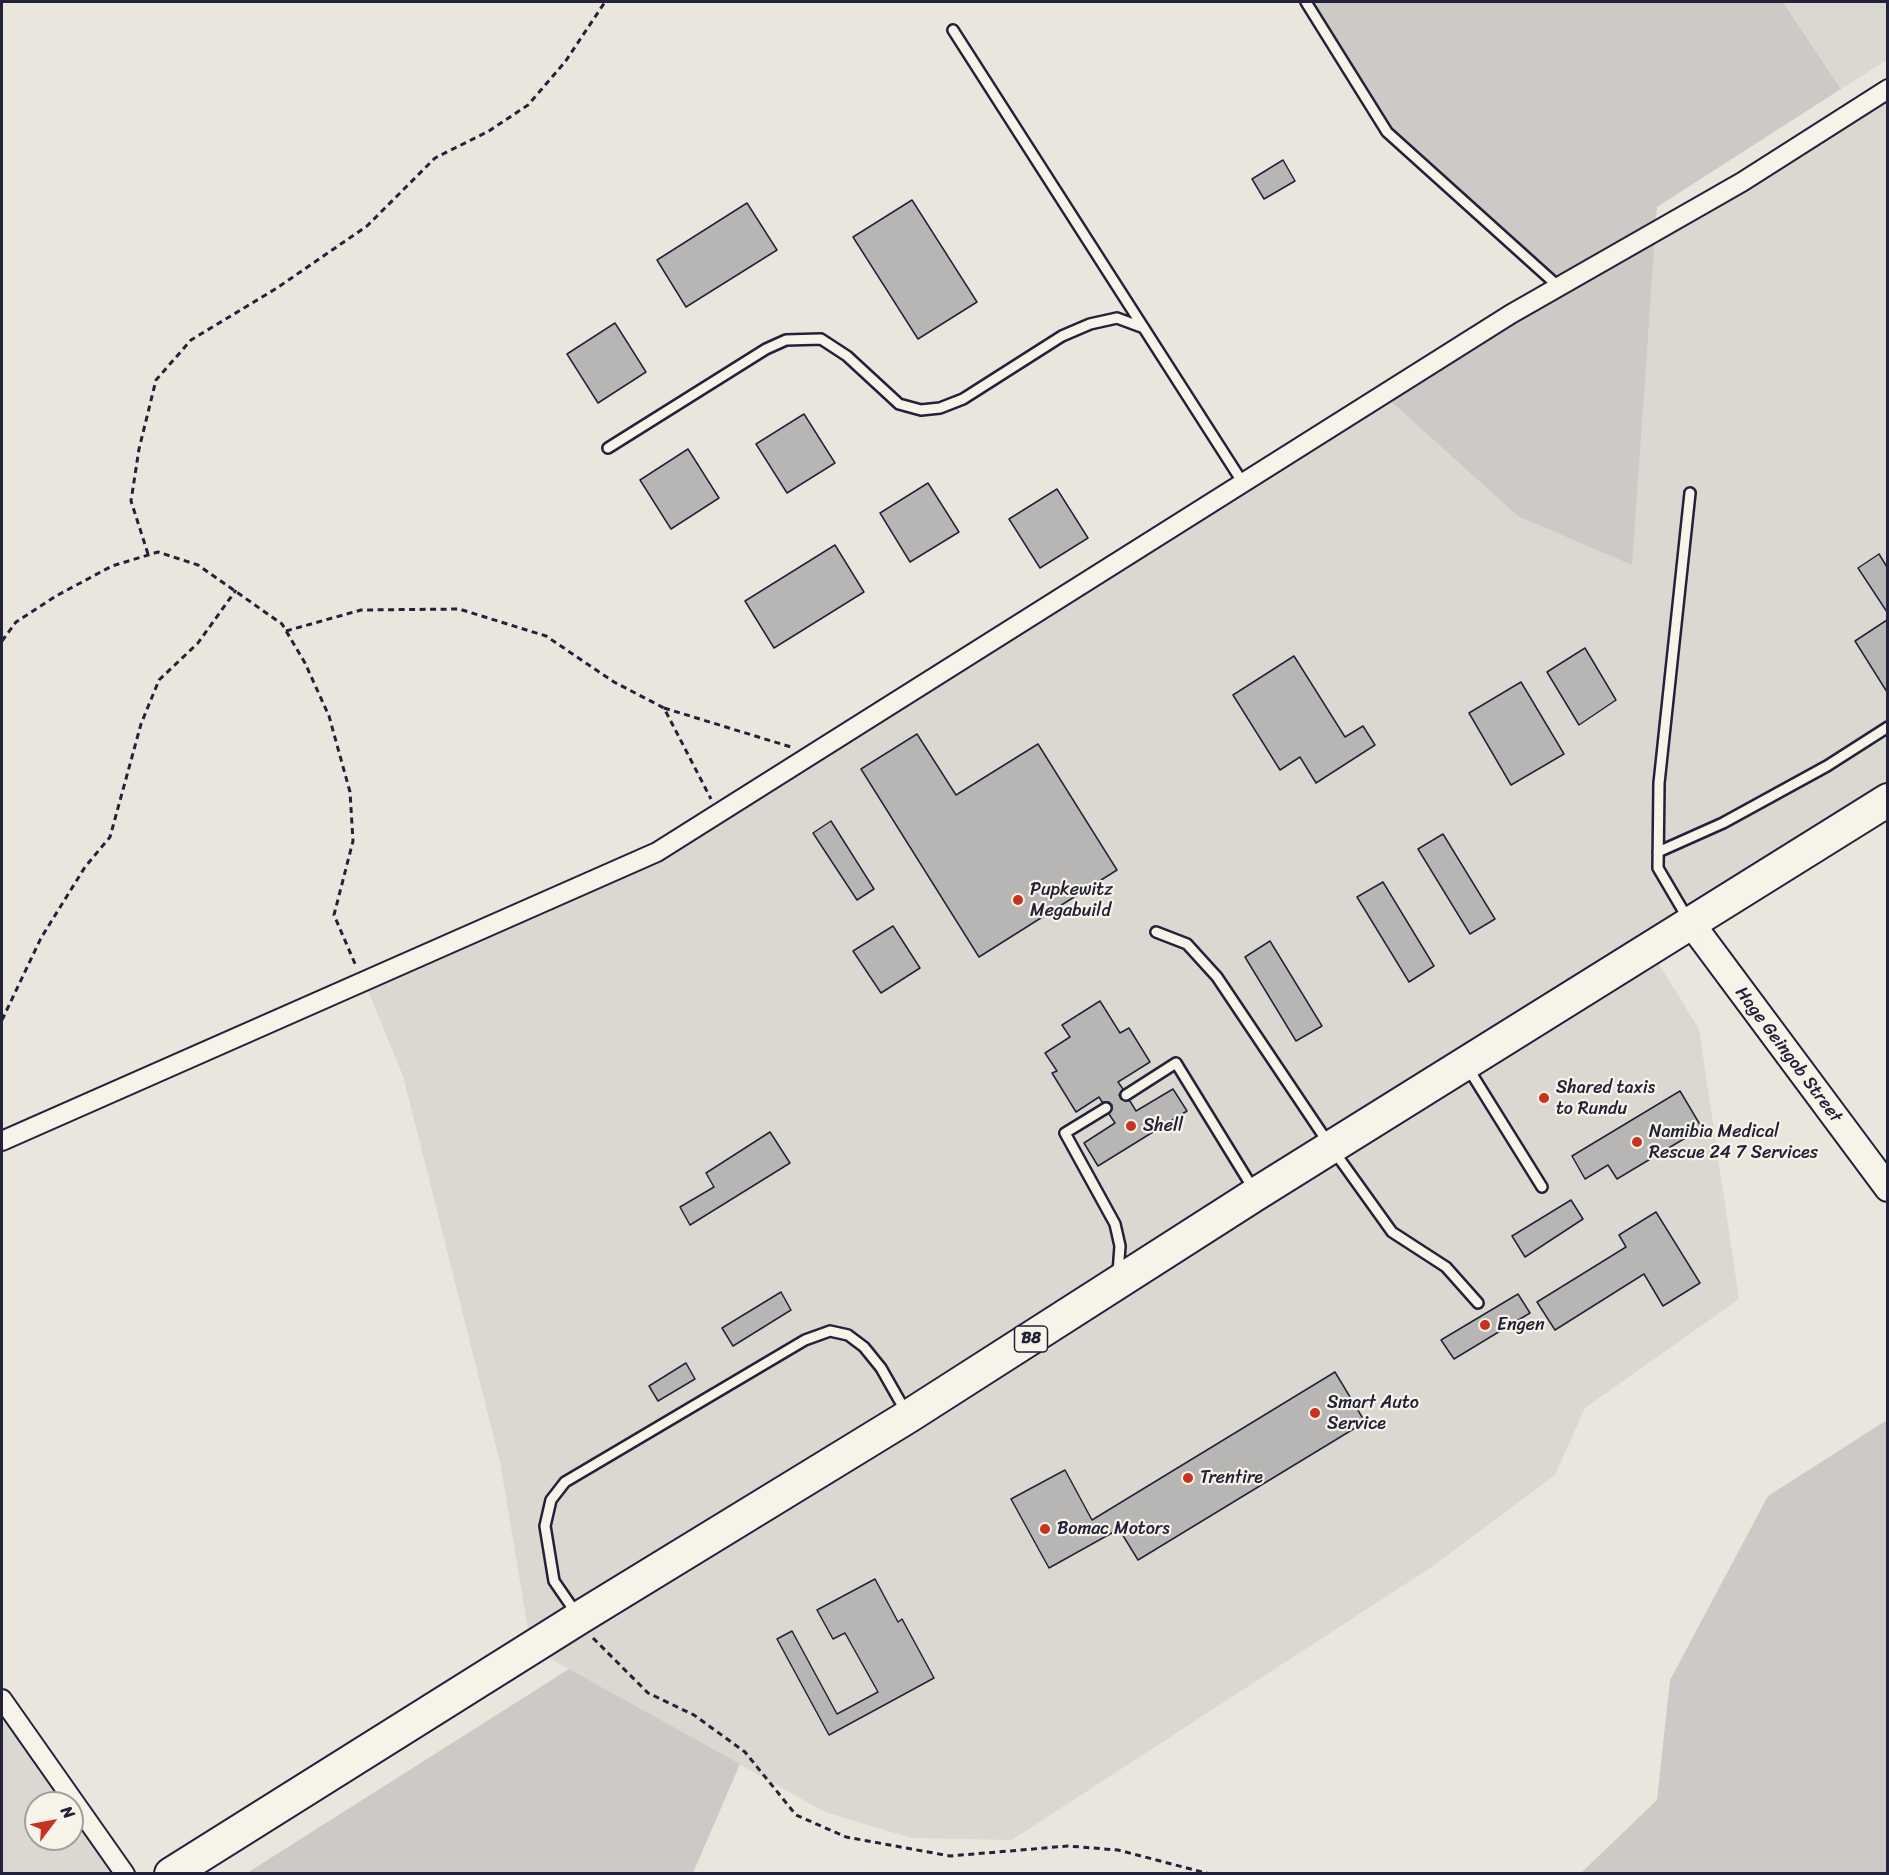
<!DOCTYPE html>
<html>
<head>
<meta charset="utf-8">
<style>
  body { margin:0 }
  #map { position:relative; width:1889px; height:1875px; overflow:hidden; background:#eae6de; font-family:Sriracha,sans-serif }
  canvas { display:block }
  .frame { position:absolute; inset:0; border:3px solid #22223b; pointer-events:none }
  .north { position:absolute; left:24px; top:1791px; width:60px; height:60px; box-sizing:border-box; background:#f7f3e8; border:2px solid #a29fa3; border-radius:50%; rotate:58deg; font-size:16px; font-weight:700; line-height:24px; text-align:center; color:#22223b }
  .north::after { content:''; display:block; margin:auto; width:21px; height:27px; background:#c8321e; clip-path:polygon(50% 0,100% 100%,50% 72%,0 100%) }
</style>
</head>
<body>
<div id="map">
<canvas width="1889" height="1875"></canvas>
<div class="frame"></div>
<div class="north">N</div>
</div>
<script>
const context = document.querySelector('canvas').getContext('2d');
context.lineJoin = 'round';
function fillPath(path, color) { context.fillStyle = color; context.fill(path, 'evenodd'); }
const poly = rows => new Path2D(rows.map(r => 'M' + r).join(''));
function trace(path, color, width, dash) { context.strokeStyle = color; context.lineWidth = width; context.lineCap = dash ? 'butt' : 'round'; context.setLineDash(dash || []); context.stroke(path); }
function drawText(font, color, halo, rows, align = 'center') {
  context.font = font + ' Sriracha,sans-serif'; context.lineWidth = 4.5; context.setLineDash([]); context.textBaseline = 'middle'; context.strokeStyle = halo; context.fillStyle = color; for (const [text, x, y, turn = 0] of rows) {
    context.save(); context.translate(x, y); context.rotate((+turn || 0) * Math.PI / 180); context.textAlign = isNaN(turn) ? turn : align; if (halo) context.strokeText(text, 0, 0); context.fillText(text, 0, 0); context.restore();
  }
}
fillPath(poly([
  [1783,2,1887,2,1887,60,1841,89],
  [1887,83,1887,800,1649,948,1699,1029,1739,1299,1585,1408,1555,1475,1433,1566,1012,1840,911,1838,825,1812,531,1648,500,1462,403,1076,364,981,657,852],
  [2,1699,125,1873,2,1873],
  [36,1803,72,1803,72,1839,36,1839]
]), '#dbd8d2');
fillPath(poly([
  [1306,2,1783,2,1841,89,1657,207,1632,565,1518,516,1384,395,1558,287,1387,132],
  [1887,1420,1887,1873,1581,1873,1657,1800,1670,1680,1768,1496],
  [569,1669,740,1764,693,1873,247,1873]
]), '#cdc9c6');
const building = poly([
  [1283,160,1295,181,1264,199,1252,179,1283,160],
  [912,200,977,302,918,339,853,237,912,200],
  [747,203,777,250,686,307,657,260,747,203],
  [615,323,646,372,598,403,567,354,615,323],
  [804,414,835,463,787,493,756,444,804,414],
  [688,449,719,498,671,529,640,480,688,449],
  [928,483,959,532,910,562,880,513,928,483],
  [1057,489,1088,538,1040,568,1009,519,1057,489],
  [835,545,864,592,774,648,745,601,835,545],
  [1879,554,1887,567,1887,612,1858,568,1879,554],
  [1887,620,1887,692,1855,641,1887,620],
  [1585,648,1616,700,1579,725,1547,672,1585,648],
  [1294,656,1345,737,1363,726,1375,745,1316,783,1300,757,1280,770,1233,695,1294,656],
  [1521,682,1564,754,1511,785,1469,713,1521,682],
  [917,734,956,795,1038,744,1117,870,979,957,861,769,917,734],
  [831,821,874,889,857,900,813,833,831,821],
  [1443,834,1495,919,1470,934,1418,849,1443,834],
  [1383,882,1434,966,1409,982,1357,897,1383,882],
  [893,926,920,968,881,993,853,951,893,926],
  [1270,941,1322,1026,1296,1041,1245,957,1270,941],
  [1100,1001,1120,1033,1129,1028,1150,1062,1118,1082,1123,1089,1119,1095,1121,1099,1130,1101,1136,1111,1173,1089,1187,1111,1098,1166,1084,1143,1115,1123,1109,1114,1112,1105,1109,1102,1102,1102,1099,1097,1076,1112,1052,1073,1057,1071,1045,1053,1070,1037,1062,1025,1100,1001],
  [1680,1091,1702,1128,1617,1179,1608,1165,1585,1179,1572,1156,1680,1091],
  [770,1132,790,1163,690,1225,680,1207,714,1187,706,1173,770,1132],
  [1571,1200,1583,1219,1525,1257,1512,1236,1571,1200],
  [1656,1212,1700,1283,1663,1306,1644,1274,1555,1330,1537,1302,1626,1247,1619,1235,1656,1212],
  [781,1292,791,1310,733,1346,722,1328,781,1292],
  [1518,1294,1530,1313,1454,1359,1441,1340,1518,1294],
  [686,1363,695,1379,658,1401,649,1386,686,1363],
  [1335,1372,1365,1422,1138,1560,1119,1529,1049,1568,1011,1499,1065,1470,1092,1520,1335,1372],
  [875,1579,898,1622,902,1619,934,1678,829,1735,777,1639,792,1631,837,1714,878,1692,845,1633,833,1639,817,1610,875,1579]
]);
fillPath(building, '#b8b6b5');
trace(building, '#22223b', 1.5);
const lane = poly([
  [1306,2,1387,132,1559,287],
  [953,30,1243,483],
  [608,448,766,349,786,340,821,339,847,356,899,404,921,410,940,408,963,399,1062,336,1090,324,1117,318,1144,328],
  [1658,852,1723,823,1827,766,1888,727],
  [1688,919,1658,868,1659,783,1690,493],
  [1156,932,1187,944,1217,977,1331,1147,1392,1232,1446,1267,1478,1303],
  [1468,1068,1542,1187],
  [1126,1095,1176,1063,1254,1190],
  [1106,1108,1065,1133,1115,1224,1120,1246,1118,1273],
  [576,1613,554,1581,545,1526,551,1500,565,1482,805,1340,830,1331,848,1335,864,1347,881,1368,906,1412]
]);
const street = poly([
  [2,1141,657,852,1511,314,1742,182,1888,89],
  [2,1699,125,1874]
]);
const secondary = poly([
  [1690,922,1888,1188]
]);
const highway = poly([
  [171,1874,579,1618,909,1416,1256,1194,1888,800]
]);
trace(lane, '#22223b', 14);
trace(street, '#22223b', 22);
trace(secondary, '#22223b', 30);
trace(highway, '#22223b', 36);
trace(poly([
  [148,554,131,501,139,449,156,380,191,340,277,288,367,226,435,158,489,131,528,105,565,62,605,2],
  [286,631,361,610,459,609,546,636,614,682,664,708,711,799],
  [2,641,16,622,56,596,112,566,158,552,198,565,282,624,305,663,329,716,350,792,353,841,334,915,356,966],
  [664,708,791,747],
  [2,1020,41,938,85,867,110,837,141,724,159,680,198,643,236,590],
  [593,1638,648,1693,694,1715,745,1752,796,1815,846,1837,950,1856,1068,1846,1118,1850,1210,1874]
]), '#22223b', 3, [6, 4.5]);
trace(lane, '#f7f3e8', 9);
trace(street, '#f7f3e8', 18);
trace(secondary, '#f7f3e8', 26);
trace(highway, '#f7f3e8', 32);
for (const [x, y, r, color] of [
  [1018,900,6,"#c8321e"],
  [1544,1098,6,"#c8321e"],
  [1131,1126,6,"#c8321e"],
  [1637,1142,6,"#c8321e"],
  [1485,1325,6,"#c8321e"],
  [1315,1413,6,"#c8321e"],
  [1188,1478,6,"#c8321e"],
  [1045,1529,6,"#c8321e"]
]) { const dot = new Path2D(); dot.arc(x, y, r, 0, 2 * Math.PI); context.fillStyle = color; context.fill(dot); trace(dot, '#f7f3e8', 2); }
for (const [x, y, w] of [
  [1031,1339,33]
]) { const box = new Path2D(); box.roundRect(x - w / 2, y - 13, w, 26, 4.5); context.fillStyle = '#f7f3e8'; context.fill(box); trace(box, '#22223b', 1.5); }
drawText('bold 16px', '#22223b', null, [
  ["B8",1031,1339]
]);
drawText('18px', '#22223b', '#f7f3e8', [
  ["Pupkewitz",1030,890],
  ["Megabuild",1030,911],
  ["Shared taxis",1556,1088],
  ["to Rundu",1556,1109],
  ["Shell",1143,1126],
  ["Namibia Medical",1649,1132],
  ["Rescue 24 7 Services",1649,1153],
  ["Engen",1497,1325],
  ["Smart Auto",1327,1403],
  ["Service",1327,1424],
  ["Trentire",1200,1478],
  ["Bomac Motors",1057,1529]
], 'left');
drawText('18px', '#22223b', '#f7f3e8', [
  ["Hage Geingob Street",1788,1055,53]
]);
</script>
</body>
</html>
